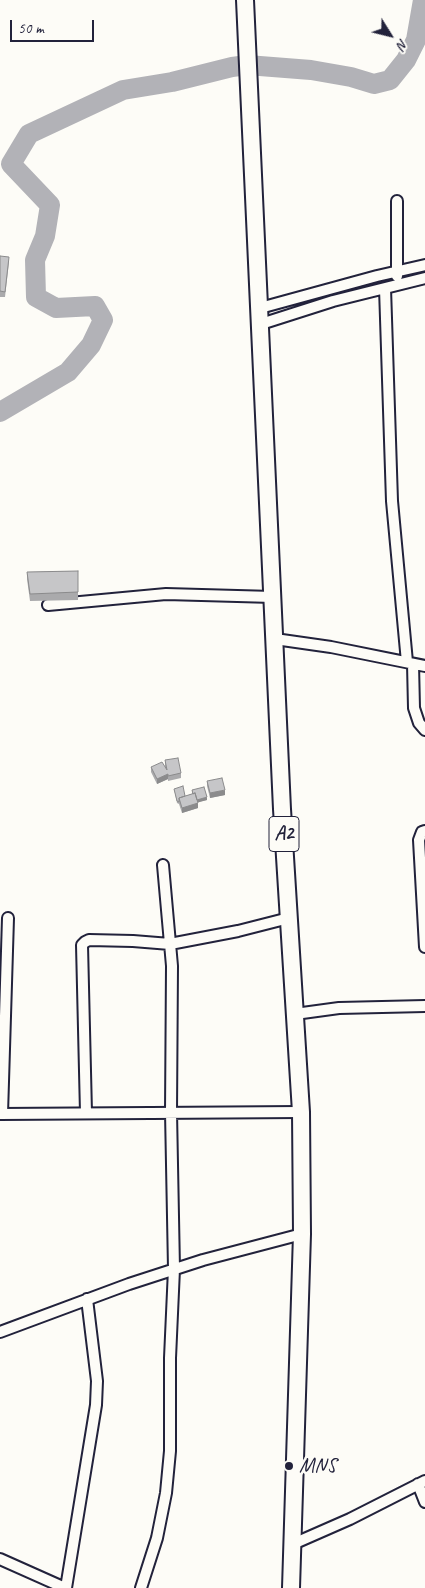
<!DOCTYPE html>
<html>
<head>
<meta charset="utf-8">
<style>
  body { margin:0 }
  #map { position:relative; width:425px; height:1588px; overflow:hidden; background:#fdfcf7; font-family:Caveat,sans-serif }
  canvas { display:block }
  .north { position:absolute; left:365px; top:10px; width:50px; height:50px; -webkit-text-stroke:4px #fdfcf7; paint-order:stroke; rotate:126deg; font-size:14px; font-weight:700; line-height:20px; text-align:center; color:#22223b }
  .north::after { content:''; display:block; margin:auto; width:18px; height:22px; background:#22223b; clip-path:polygon(50% 0,100% 100%,50% 72%,0 100%) }
  .scale { position:absolute; left:10px; top:20px; width:84px; height:22px; box-sizing:border-box; border:2px solid #22223b; border-top:0; padding-left:6px; font-size:15px; line-height:18px; white-space:nowrap; color:#22223b; -webkit-text-stroke:4px #fdfcf7; paint-order:stroke }
</style>
</head>
<body>
<div id="map">
<canvas width="425" height="1588"></canvas>
<div class="north">N</div>
<div class="scale">50 m</div>
</div>
<script>
const context = document.querySelector('canvas').getContext('2d');
context.lineJoin = 'round';
const poly = rows => new Path2D(rows.map(r => 'M' + r).join(''));
function trace(path, color, width, dash) { context.strokeStyle = color; context.lineWidth = width; context.lineCap = dash ? 'butt' : 'round'; context.setLineDash(dash || []); context.stroke(path); }
function fillPath(path, color) { context.fillStyle = color; context.fill(path, 'evenodd'); }
function drawText(font, color, halo, rows, align = 'center') {
  context.font = font + ' Caveat,sans-serif'; context.lineWidth = 5; context.setLineDash([]); context.textBaseline = 'middle'; context.strokeStyle = halo; context.fillStyle = color; for (const [text, x, y, turn = 0] of rows) {
    context.save(); context.translate(x, y); context.rotate((+turn || 0) * Math.PI / 180); context.textAlign = isNaN(turn) ? turn : align; if (halo) context.strokeText(text, 0, 0); context.fillText(text, 0, 0); context.restore();
  }
}
trace(poly([
  [0,412,68,372,91,345,103,320,95,306,56,308,36,297,35,260,45,236,50,205,11,164,29,134,123,90,172,82,232,67,247,65,311,70,351,77,374,84,390,80,406,60,416,40,423,0]
]), '#b2b2b7', 20);
const minor = poly([
  [397,201,397,276],
  [385,288,392,501,407,662],
  [260,308,377,276,425,265],
  [261,324,333,301,425,278],
  [48,605,166,594,273,597],
  [275,639,331,647,425,666],
  [413,664,414,708,419,723,425,730],
  [425,831,422,832,419,840,425,947],
  [295,1014,339,1008,425,1006],
  [86,1113,82,945,85,942,89,940,133,941,170,944,238,931,289,918],
  [0,1114,301,1112],
  [2,1114,8,918],
  [0,1332,129,1284,203,1260,302,1234],
  [418,1484,425,1502],
  [293,1544,350,1519,425,1481],
  [0,1559,65,1588],
  [66,1588,96,1405,97,1381,87,1299],
  [141,1588,157,1538,166,1493,170,1451,170,1358,174,1269,171,1112,172,966,163,865]
]);
const trunk = poly([
  [245,0,282,809,301,1112,302,1234,291,1588]
]);
trace(minor, '#22223b', 14);
trace(trunk, '#22223b', 20);
trace(minor, '#fdfcf7', 10);
trace(trunk, '#fdfcf7', 16);
fillPath(poly([
  [0,256,9,262,5,297,0,297],
  [78,571,78,600,30,601,27,579,27,572],
  [165,760,181,773,181,778,168,781,168,779,157,784,151,772,151,767,165,767],
  [207,781,225,795,210,798,207,786],
  [174,789,185,796,192,794,192,790,207,800,198,802,198,808,182,813,179,804,177,803]
]), '#aaaaac');
fillPath(poly([
  [168,774,168,779,157,784,157,779],
  [225,790,225,795,210,798,210,793],
  [207,797,207,800,196,803,196,800],
  [198,803,198,808,182,813,182,808]
]), '#8b8b8c');
const building = poly([
  [0,256,9,257,5,292,0,291,0,256],
  [78,571,78,592,30,594,27,572,78,571],
  [178,758,181,773,168,776,168,774,157,779,151,767,162,762,167,770,165,760,178,758],
  [222,778,225,790,210,793,207,781,222,778],
  [183,786,185,796,179,798,179,802,177,801,174,789,183,786],
  [204,787,207,797,197,800,195,793,193,794,192,790,204,787],
  [195,793,198,803,182,808,179,798,195,793]
]);
fillPath(building, '#c6c6c8');
trace(building, '#8b8b8c', 1);
for (const [x, y, r, color] of [
  [289,1466,5,"#22223b"]
]) { const dot = new Path2D(); dot.arc(x, y, r, 0, 2 * Math.PI); context.fillStyle = color; context.fill(dot); trace(dot, '#fdfcf7', 2); }
for (const [x, y, w] of [
  [284,834,30]
]) { const box = new Path2D(); box.roundRect(x - w / 2, y - 17.5, w, 35, 4); context.fillStyle = '#fdfcf7'; context.fill(box); trace(box, '#22223b', 1); }
drawText('bold 20px', '#22223b', null, [
  ["A2",284,834]
]);
drawText('21px', '#22223b', '#fdfcf7', [
  ["MNS",299,1466]
], 'left');
</script>
</body>
</html>
